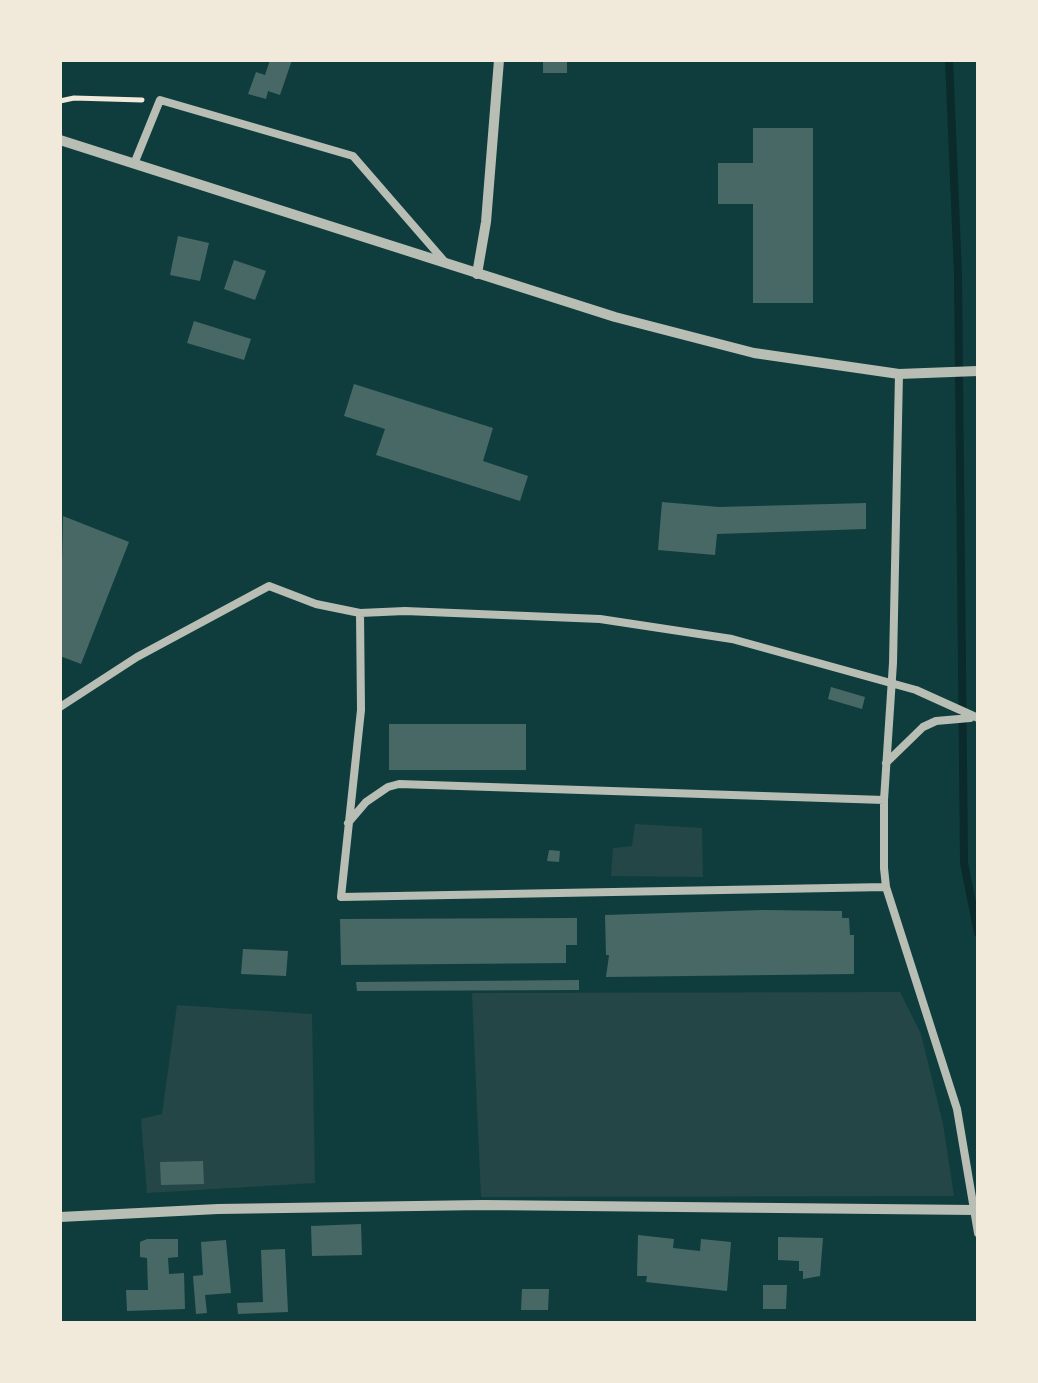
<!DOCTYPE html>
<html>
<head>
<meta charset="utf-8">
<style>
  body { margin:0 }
  #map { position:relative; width:1038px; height:1383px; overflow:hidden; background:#0f3d3e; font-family:Karla,sans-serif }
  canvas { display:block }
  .frame { position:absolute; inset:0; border:62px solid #f1e9da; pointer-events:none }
</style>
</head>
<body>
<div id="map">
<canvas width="1038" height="1383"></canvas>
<div class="frame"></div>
</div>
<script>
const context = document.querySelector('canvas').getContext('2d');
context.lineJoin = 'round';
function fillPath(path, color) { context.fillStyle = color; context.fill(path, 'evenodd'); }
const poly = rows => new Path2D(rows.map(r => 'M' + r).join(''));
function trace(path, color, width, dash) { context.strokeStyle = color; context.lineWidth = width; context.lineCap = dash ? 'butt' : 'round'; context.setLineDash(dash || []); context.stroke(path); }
fillPath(poly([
  [635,824,702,828,703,877,611,876,613,848,632,846],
  [900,992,921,1034,943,1124,954,1196,481,1197,472,993],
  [177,1005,312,1014,315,1183,147,1193,141,1119,162,1114]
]), '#244646');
trace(poly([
  [949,60,958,274,964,863,978,933]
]), '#0a2a2b', 8);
fillPath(poly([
  [270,60,292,60,280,95,268,91,266,99,248,94,256,72,265,75],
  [543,60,567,60,567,73,543,73],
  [753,128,813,128,813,303,753,303,753,204,718,204,718,163,753,163],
  [178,236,209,243,200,281,170,275],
  [234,260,266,271,255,300,224,289],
  [194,321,251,339,244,360,187,343],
  [354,384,493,428,483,461,528,476,520,501,376,455,385,429,344,416],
  [662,502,719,507,866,503,866,529,717,534,715,555,658,550],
  [63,516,129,542,81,664,60,656],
  [831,687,865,697,862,709,828,699],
  [389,724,526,724,526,770,389,770],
  [549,850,560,851,559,862,547,861],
  [763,910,842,911,842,918,849,918,850,935,854,935,854,974,606,977,609,955,606,955,605,915],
  [577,918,577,945,566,945,566,963,341,965,340,919],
  [243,949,288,951,286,976,241,974],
  [579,980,579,990,357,991,356,982],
  [203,1161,204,1184,161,1185,160,1162],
  [361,1224,362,1255,312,1256,311,1226],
  [638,1235,674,1239,673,1248,700,1251,701,1239,731,1242,727,1291,646,1282,647,1276,637,1276],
  [778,1237,823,1238,820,1276,803,1279,803,1271,799,1271,799,1261,778,1260],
  [147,1239,178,1239,178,1257,168,1258,169,1274,184,1273,185,1309,127,1311,126,1290,148,1290,147,1258,140,1257,140,1242],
  [226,1240,231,1293,205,1295,207,1313,196,1314,193,1276,203,1275,201,1242],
  [285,1249,288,1312,238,1314,237,1303,263,1302,261,1250],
  [763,1285,787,1285,786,1309,763,1309],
  [522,1289,549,1289,548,1310,521,1310]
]), '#486865');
trace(poly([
  [60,101,74,98,142,100]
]), '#f1e9da', 5);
trace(poly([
  [134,164,160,100,353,156,445,262],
  [899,374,893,663,884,800,884,868,886,887,957,1109,978,1233],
  [360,613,361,710,341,897,886,887],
  [60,707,137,657,269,586,316,604,360,613,405,611,600,619,732,639,916,690,978,718],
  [886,763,923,727,936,721,970,718],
  [348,823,366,802,388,787,399,784,884,800]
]), '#b8beb3', 8);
trace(poly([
  [60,140,615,317,754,353,899,374,978,371],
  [477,274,486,222,499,60],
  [60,1217,218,1209,483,1205,975,1210]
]), '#b8beb3', 10);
</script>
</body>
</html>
